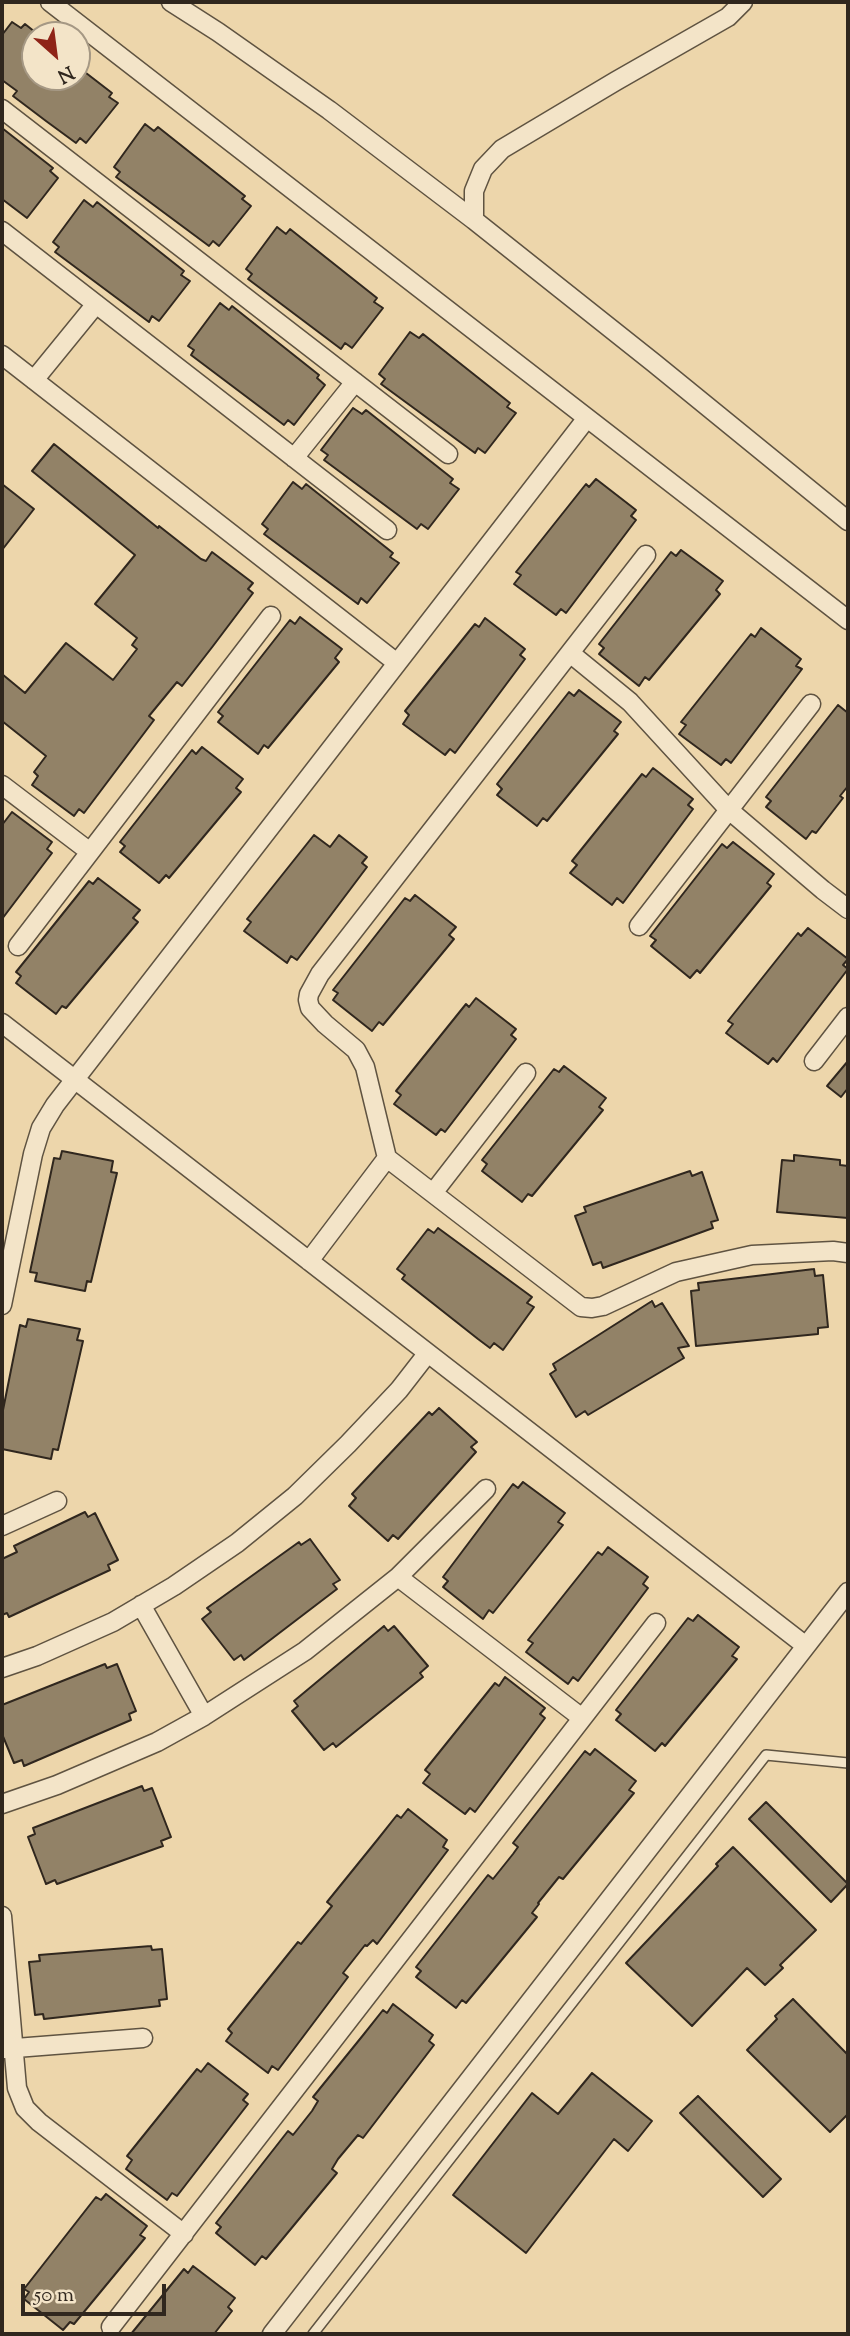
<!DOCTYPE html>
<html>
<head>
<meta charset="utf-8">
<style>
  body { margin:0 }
  #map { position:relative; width:850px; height:2336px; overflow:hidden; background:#edd6ab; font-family:"Sorts Mill Goudy",serif }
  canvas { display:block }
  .frame { position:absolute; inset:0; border:4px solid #30271e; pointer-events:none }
  .north { position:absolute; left:21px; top:21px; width:70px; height:70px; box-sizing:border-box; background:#f3e4c8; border:2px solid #a59884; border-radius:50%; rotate:152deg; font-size:19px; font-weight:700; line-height:28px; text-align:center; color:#30271e }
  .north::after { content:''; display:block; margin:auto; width:24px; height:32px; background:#8f2418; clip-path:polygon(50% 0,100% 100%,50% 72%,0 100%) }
  .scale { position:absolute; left:21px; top:2284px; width:145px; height:32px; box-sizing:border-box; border:4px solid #30271e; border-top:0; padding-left:9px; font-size:21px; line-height:24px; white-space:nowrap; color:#30271e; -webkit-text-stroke:5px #f3e4c8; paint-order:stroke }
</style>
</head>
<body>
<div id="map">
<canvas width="850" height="2336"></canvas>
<div class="frame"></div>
<div class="north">N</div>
<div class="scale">50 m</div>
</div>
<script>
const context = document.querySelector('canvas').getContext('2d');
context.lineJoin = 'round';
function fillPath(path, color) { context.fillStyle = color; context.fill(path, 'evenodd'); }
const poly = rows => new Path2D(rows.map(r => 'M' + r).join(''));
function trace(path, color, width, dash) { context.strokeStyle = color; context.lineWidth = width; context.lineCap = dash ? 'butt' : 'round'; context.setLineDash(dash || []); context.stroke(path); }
const building = poly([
  [12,22,21,28,25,24,35,32,35,77,77,77,77,66,112,93,109,97,118,103,86,143,80,138,76,143,46,121,13,96,17,91,2,80,2,35,12,22],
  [145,124,154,131,158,127,245,196,242,199,251,206,219,246,213,241,209,246,116,177,120,172,114,167,145,124],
  [2,128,53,168,50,171,58,178,27,218,2,199,2,128],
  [84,200,93,207,97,202,184,271,181,275,190,281,159,321,152,316,149,322,55,252,59,247,53,242,84,200],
  [277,227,286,234,290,229,377,298,374,302,383,308,352,348,345,343,341,349,248,279,252,274,246,269,277,227],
  [220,303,229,310,232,306,319,375,317,378,325,385,294,425,288,420,284,425,191,355,194,350,188,346,220,303],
  [410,332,419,338,423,334,510,403,507,407,516,413,485,453,478,448,475,453,381,384,385,379,379,374,410,332],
  [353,408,362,414,366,410,453,479,450,483,459,489,428,529,421,524,417,529,324,460,328,455,321,450,353,408],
  [54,444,158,528,159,526,201,559,206,561,212,552,253,583,248,589,253,593,213,646,182,686,177,682,149,716,154,720,84,813,79,809,74,816,32,785,38,776,34,772,46,756,2,721,2,674,25,693,66,643,113,680,137,649,132,645,137,638,95,604,135,555,32,471,54,444],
  [596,479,636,510,631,516,636,520,566,613,561,609,556,615,514,584,521,575,516,572,586,484,589,487,596,479],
  [293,482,302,489,306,484,393,553,390,557,399,563,367,603,361,598,358,604,264,534,268,529,262,524,293,482],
  [2,484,34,509,2,550,2,484],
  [681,550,723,581,716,590,720,594,649,680,645,677,639,686,599,654,604,648,599,644,671,552,676,556,681,550],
  [300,617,342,649,335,658,339,662,268,748,264,745,258,754,218,722,223,716,218,712,290,620,295,624,300,617],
  [485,618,525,649,520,655,525,659,455,753,450,749,445,755,403,724,409,715,405,711,475,624,479,627,485,618],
  [761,628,801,659,796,666,802,669,731,763,726,759,721,765,679,734,686,725,681,722,751,634,755,637,761,628],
  [579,690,621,722,614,731,618,734,547,821,543,818,537,826,497,795,502,789,497,784,569,692,574,696,579,690],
  [838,705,848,713,848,786,840,796,843,798,816,833,812,831,806,839,766,807,771,801,766,797,838,705],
  [202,747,243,779,236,788,241,792,169,878,166,875,159,883,120,852,125,846,120,842,192,750,196,754,202,747],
  [653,768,693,799,688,805,693,809,623,903,617,898,612,905,570,873,577,865,572,861,642,774,646,777,653,768],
  [12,812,52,842,47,849,52,853,2,919,2,825,12,812],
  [314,835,330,847,339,835,367,857,362,863,367,867,297,960,291,956,287,963,244,931,251,922,247,919,314,835],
  [733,842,774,874,767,883,771,886,700,973,697,970,690,978,651,946,656,940,650,936,722,844,727,848,733,842],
  [98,878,140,910,133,918,138,922,66,1008,62,1006,56,1014,16,983,21,976,16,972,89,881,93,884,98,878],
  [415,895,456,927,449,935,454,939,383,1025,379,1022,372,1031,333,1000,338,993,333,990,405,898,410,901,415,895],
  [808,928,848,959,843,965,848,969,777,1062,773,1058,768,1064,726,1033,733,1024,728,1021,798,933,801,936,808,928],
  [476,998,516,1029,511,1035,516,1039,445,1132,441,1129,436,1135,394,1104,401,1095,396,1091,466,1004,469,1007,476,998],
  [848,1061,848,1088,841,1097,827,1086,848,1061],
  [564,1066,606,1098,599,1107,603,1110,532,1196,528,1194,522,1202,482,1171,487,1164,482,1160,554,1069,559,1072,564,1066],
  [62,1151,113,1161,111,1172,117,1173,91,1282,87,1281,85,1291,35,1281,37,1273,30,1272,54,1158,60,1159,62,1151],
  [794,1155,840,1160,840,1165,848,1166,848,1218,777,1212,782,1160,794,1161,794,1155],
  [690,1171,692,1176,702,1172,718,1220,711,1222,713,1228,603,1268,601,1262,593,1265,575,1216,586,1212,584,1207,690,1171],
  [438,1228,532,1297,527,1303,534,1307,503,1350,494,1343,490,1348,478,1339,402,1279,405,1275,397,1269,428,1229,434,1233,438,1228],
  [814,1269,815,1276,823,1275,828,1327,818,1328,818,1334,696,1346,691,1291,699,1290,698,1283,814,1269],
  [652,1301,655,1307,662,1303,689,1346,678,1348,684,1358,588,1415,585,1411,576,1417,550,1374,556,1370,553,1364,652,1301],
  [28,1319,80,1329,77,1340,83,1341,58,1450,53,1449,51,1459,2,1449,2,1415,20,1325,26,1327,28,1319],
  [439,1408,477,1442,471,1447,476,1452,398,1539,393,1535,388,1541,349,1506,356,1498,352,1494,429,1412,432,1415,439,1408],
  [523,1482,565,1513,558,1522,563,1525,493,1613,489,1610,483,1619,443,1587,448,1581,443,1577,513,1484,518,1488,523,1482],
  [85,1512,88,1517,95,1513,118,1560,108,1565,110,1570,9,1617,7,1613,2,1615,2,1559,17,1552,14,1546,85,1512],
  [310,1539,340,1580,333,1584,337,1589,244,1660,241,1655,234,1660,202,1619,211,1612,207,1608,299,1542,301,1545,310,1539],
  [608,1547,648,1577,643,1584,648,1588,578,1681,573,1677,568,1684,526,1652,533,1643,528,1640,598,1552,602,1555,608,1547],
  [698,1615,739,1647,732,1656,737,1659,665,1746,662,1743,655,1751,616,1720,621,1714,616,1710,688,1618,693,1621,698,1615],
  [384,1626,388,1631,394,1626,428,1666,420,1673,423,1677,336,1747,333,1743,324,1750,292,1711,298,1706,294,1701,384,1626],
  [105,1664,107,1668,117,1664,136,1711,129,1714,131,1720,24,1766,22,1760,14,1763,2,1734,2,1705,105,1664],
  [505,1677,545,1708,540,1714,545,1718,475,1812,470,1808,465,1814,423,1783,430,1774,425,1770,495,1683,499,1686,505,1677],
  [595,1749,636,1781,629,1790,634,1793,563,1879,559,1877,538,1903,539,1904,532,1913,537,1917,486,1979,466,2003,462,2000,456,2008,416,1977,421,1971,416,1967,488,1875,493,1879,513,1854,518,1847,513,1843,585,1751,590,1755,595,1749],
  [142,1786,144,1791,152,1788,171,1837,161,1841,163,1846,57,1884,55,1880,46,1884,28,1837,35,1834,33,1828,142,1786],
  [766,1802,848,1884,831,1902,749,1819,766,1802],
  [408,1809,447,1840,443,1847,448,1850,377,1944,373,1940,367,1946,365,1945,343,1973,348,1977,278,2070,272,2066,268,2073,226,2041,232,2033,228,2029,298,1942,301,1944,332,1906,327,1902,378,1839,397,1815,401,1818,408,1809],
  [733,1847,816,1930,780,1965,783,1968,765,1985,747,1968,692,2026,626,1963,718,1866,716,1864,733,1847],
  [151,1946,152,1950,162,1949,167,1999,159,2000,160,2006,44,2019,43,2014,35,2015,29,1962,40,1961,39,1955,151,1946],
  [793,1999,848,2055,848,2114,830,2132,747,2050,777,2019,775,2016,793,1999],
  [393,2004,433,2035,429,2041,434,2045,363,2138,358,2135,338,2159,332,2169,337,2173,266,2259,262,2256,255,2265,216,2233,221,2227,216,2223,288,2131,293,2135,312,2111,318,2101,313,2097,364,2034,383,2010,387,2013,393,2004],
  [208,2063,248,2094,243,2100,248,2104,177,2196,172,2193,167,2200,126,2169,132,2160,127,2156,197,2069,201,2072,208,2063],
  [592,2073,652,2121,628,2151,614,2139,526,2253,453,2195,532,2093,558,2114,592,2073],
  [698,2096,781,2179,763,2197,680,2113,698,2096],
  [106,2194,147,2226,140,2235,145,2238,74,2324,70,2322,63,2330,24,2299,29,2292,24,2289,96,2197,101,2200,106,2194],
  [193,2266,235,2298,228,2307,232,2311,214,2334,131,2334,184,2269,188,2273,193,2266]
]);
fillPath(building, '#928267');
trace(building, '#30271e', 2);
const service = poly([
  [313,2334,766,1755,848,1763]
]);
const minor = poly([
  [50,2,848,620],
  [171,2,218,32,329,110,474,220,654,363,848,521],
  [2,109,448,454],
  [474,220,474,191,483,169,502,149,616,81,728,17,743,2],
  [2,231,387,530],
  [2,355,397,663],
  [34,380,96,304],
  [294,458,355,382],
  [646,555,320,974,309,994,308,1000,310,1008,325,1024,356,1050,365,1067,387,1158,581,1307,592,1308,603,1306,676,1272,752,1255,833,1251,848,1253],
  [570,653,630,702,729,810,823,890,848,909],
  [2,785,90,852],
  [639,926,811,704],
  [18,946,271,616],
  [2,1023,806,1646],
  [814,1061,848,1017],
  [433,1193,526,1073],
  [309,1261,387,1158],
  [2,1305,33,1154,41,1128,55,1105,587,418],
  [2,1526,57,1501],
  [398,1577,582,1718],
  [141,1605,204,1716],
  [2,1668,37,1656,113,1622,174,1586,237,1543,295,1496,348,1444,399,1390,427,1354],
  [2,1804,57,1785,157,1742,204,1716,305,1651,398,1577,486,1489],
  [2,1916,17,2088,25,2108,39,2122,184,2234],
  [3,2049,143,2038],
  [111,2327,656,1623],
  [272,2334,848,1592]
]);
trace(service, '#5f5341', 12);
trace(minor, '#5f5341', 21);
trace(service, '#f3e4c8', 9);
trace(minor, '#f3e4c8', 18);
</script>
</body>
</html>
